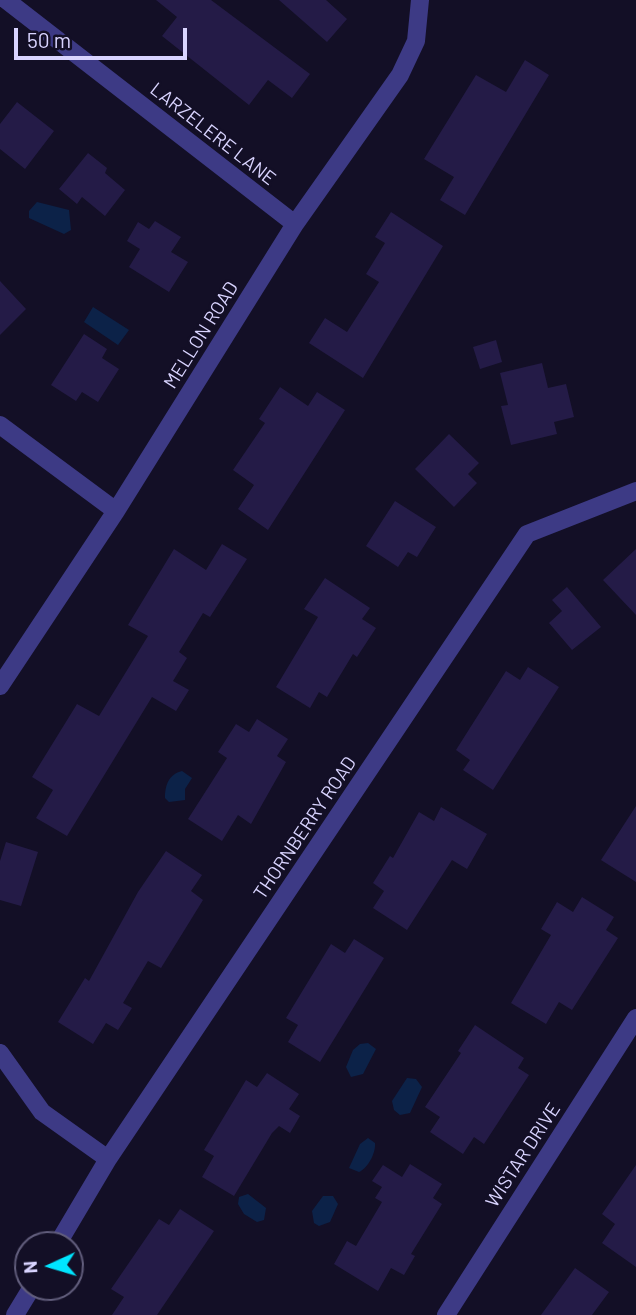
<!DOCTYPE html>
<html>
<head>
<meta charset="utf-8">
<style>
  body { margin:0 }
  #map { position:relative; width:636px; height:1315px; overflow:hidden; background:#130f26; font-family:Barlow,sans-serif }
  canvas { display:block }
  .north { position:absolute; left:14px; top:1231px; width:70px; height:70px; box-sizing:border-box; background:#130f26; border:2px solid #625e7d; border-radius:50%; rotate:266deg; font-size:19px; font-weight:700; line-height:28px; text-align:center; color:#d9d4ff }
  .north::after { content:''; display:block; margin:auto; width:24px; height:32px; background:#00e5ff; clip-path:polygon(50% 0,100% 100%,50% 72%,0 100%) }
  .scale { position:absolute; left:14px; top:28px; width:173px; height:32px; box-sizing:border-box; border:4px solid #d9d4ff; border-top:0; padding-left:9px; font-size:21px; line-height:24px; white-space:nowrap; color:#d9d4ff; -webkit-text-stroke:5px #130f26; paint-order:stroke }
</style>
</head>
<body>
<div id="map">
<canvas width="636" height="1315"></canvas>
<div class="north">N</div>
<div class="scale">50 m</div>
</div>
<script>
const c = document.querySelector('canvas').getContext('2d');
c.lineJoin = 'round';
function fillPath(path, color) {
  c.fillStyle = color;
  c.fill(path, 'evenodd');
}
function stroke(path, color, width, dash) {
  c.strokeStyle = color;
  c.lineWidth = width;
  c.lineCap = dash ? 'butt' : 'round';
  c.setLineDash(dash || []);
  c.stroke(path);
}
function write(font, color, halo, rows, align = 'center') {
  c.font = font + ' Barlow,sans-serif';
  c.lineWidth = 5;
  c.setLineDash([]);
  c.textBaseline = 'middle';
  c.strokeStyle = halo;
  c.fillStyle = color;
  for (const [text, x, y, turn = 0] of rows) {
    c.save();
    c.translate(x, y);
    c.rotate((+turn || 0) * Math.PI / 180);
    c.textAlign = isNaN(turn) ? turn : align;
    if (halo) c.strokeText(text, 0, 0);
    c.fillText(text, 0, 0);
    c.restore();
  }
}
fillPath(new Path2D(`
  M37 202 69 210 71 230 64 234 29 218V211Z
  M93 307 129 330 118 345 84 322Z
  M182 771 192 778 185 789V800L169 802 165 798C165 785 169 774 182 771Z
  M368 1043 376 1049 363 1074 351 1077 346 1067 353 1050 360 1044Z
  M407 1078 416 1079 422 1087 410 1113 400 1115 394 1110 392 1101Z
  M368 1138 375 1143C376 1153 368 1168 359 1172L349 1168 360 1144Z
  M248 1194 266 1208 264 1220 257 1222 244 1214 238 1204 239 1197Z
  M323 1196H333L338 1204 330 1222 319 1226 314 1223 312 1211Z`), '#0c2248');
fillPath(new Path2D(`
  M156 0H211L310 74 292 98 268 80 249 105 162 36 177 17Z
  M279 0H326L347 19 327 42Z
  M525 60 549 75 465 215 440 200 454 177 424 159 476 75 506 92Z
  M17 102 54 131 25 169 0 149V124Z
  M88 153 107 168 105 173 125 190 105 216 82 197 77 204 59 189Z
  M391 212 443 246 363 378 309 343 325 318 347 332 379 282 366 274 385 243 375 237Z
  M155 221 181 237 171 252 188 262 169 292 129 267 140 249 127 241 138 222 149 229Z
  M0 281 26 309 0 335Z
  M84 334 107 349 102 358 119 369 98 402 82 392 76 401 51 385Z
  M496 340 502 362 480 369 473 347Z
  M542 363 548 388 566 384 574 417 554 422 557 434 511 445 501 406 508 405 500 373Z
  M280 387 308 406 317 392 345 410 268 530 238 509 254 485 233 470 265 423 259 419Z
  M449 434 479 463 468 474 477 483 454 507 415 469Z
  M395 501 436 527 417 557 408 552 398 567 366 546Z
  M222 544 247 559 210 617 203 613 179 652 187 658 173 681 189 690 176 711 152 697 67 836 36 818 53 790 32 777 77 704 99 716 148 636 128 625 174 549 206 570Z
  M636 549V615L603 580Z
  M325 578 370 608 362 619 376 628 357 657 353 654 327 697 319 692 310 708 276 687 318 617 304 609Z
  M567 587 601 627 572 650 549 623 562 611 552 600Z
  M528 667 559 687 493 790 463 770 470 760 456 750 506 671 520 680Z
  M257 719 288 739 277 756 286 762 251 824 238 815 222 841 188 819 227 758 218 752 236 724 249 732Z
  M636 806V882L601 860Z
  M441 807 487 834 467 869 452 860 407 930 373 908 384 891 373 883 390 856 393 858 419 812 434 821Z
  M6 842 38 852 21 906 0 900V861Z
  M166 851 202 875 191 891 203 900 161 968 148 961 123 1003 132 1008 118 1030 106 1023 93 1044 58 1022 85 978 89 981 138 892Z
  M582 897 614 917 606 930 618 938 572 1010 559 1002 546 1024 511 1003 551 935 541 929 557 902 573 912Z
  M354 939 384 958 320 1062 288 1042 298 1025 286 1018 331 944 345 953Z
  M475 1025 524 1058 518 1068 529 1075 484 1144 474 1137 463 1154 430 1132 440 1117 425 1107 461 1053 458 1051Z
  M267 1073 299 1094 289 1109 300 1116 290 1133 279 1126 272 1133 234 1196 202 1177 214 1156 204 1150 246 1080 257 1087Z
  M410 1164 442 1184 433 1198 442 1204 411 1254 415 1256 404 1275 391 1268 378 1291 334 1264 347 1241 356 1246 382 1202 375 1198 382 1187 372 1181 383 1165 402 1177Z
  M636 1165V1267L602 1243 615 1224 602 1214Z
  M180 1209 214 1231 157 1315H112L124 1297 111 1289 159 1219 169 1225Z
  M575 1268 609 1292 592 1315H541Z`), '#241b47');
stroke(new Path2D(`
  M6 0 295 224
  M0 425 116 511
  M0 686 116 511 295 224 400 75 416 41 420 0
  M0 1053 42 1112 108 1159
  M57 1245 108 1159 527 534 636 491
  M15 1315 32 1287
  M446 1315 636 1018`), '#3d3a85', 18);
write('19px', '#d9d4ff', '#130f26', [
  ["LARZELERE LANE",213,134,38],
  ["MELLON ROAD",201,335,-58],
  ["THORNBERRY ROAD",305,828,-56],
  ["WISTAR DRIVE",523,1155,-57]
]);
</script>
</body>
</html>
